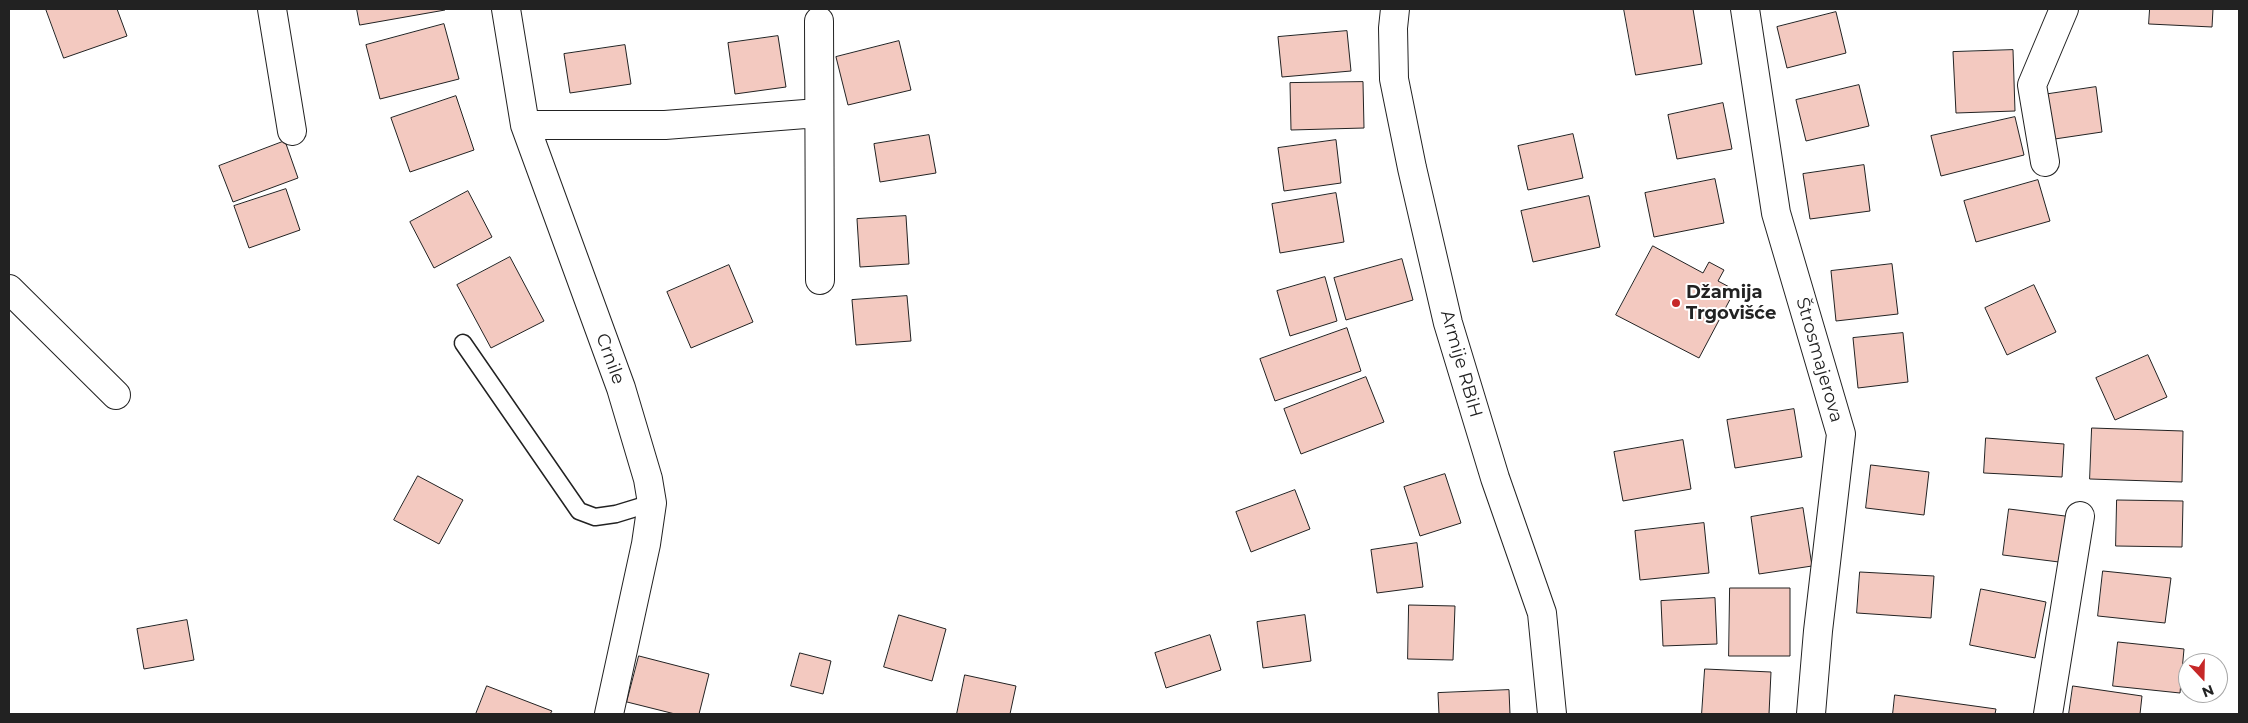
<!DOCTYPE html>
<html>
<head>
<meta charset="utf-8">
<style>
  body { margin:0 }
  #map { position:relative; width:2248px; height:723px; overflow:hidden; background:#fff; font-family:Montserrat,sans-serif }
  canvas { display:block }
  .frame { position:absolute; inset:0; border:10px solid #222; pointer-events:none }
  .north { position:absolute; left:2178px; top:653px; width:50px; height:50px; box-sizing:border-box; background:#fff; border:1px solid #a7a7a7; border-radius:50%; rotate:159deg; font-size:14px; font-weight:700; line-height:20px; text-align:center; color:#222 }
  .north::after { content:''; display:block; margin:auto; width:18px; height:22px; background:#c62828; clip-path:polygon(50% 0,100% 100%,50% 72%,0 100%) }
</style>
</head>
<body>
<div id="map">
<canvas width="2248" height="723"></canvas>
<div class="frame"></div>
<div class="north">N</div>
</div>
<script>
const c = document.querySelector('canvas').getContext('2d');
c.lineJoin = 'round';
function fillPath(path, color) {
  c.fillStyle = color;
  c.fill(path, 'evenodd');
}
function stroke(path, color, width, dash) {
  c.strokeStyle = color;
  c.lineWidth = width;
  c.lineCap = dash ? 'butt' : 'round';
  c.setLineDash(dash || []);
  c.stroke(path);
}
function write(font, color, halo, rows, align = 'center') {
  c.font = font + ' Montserrat,sans-serif';
  c.lineWidth = 4;
  c.setLineDash([]);
  c.textBaseline = 'middle';
  c.strokeStyle = halo;
  c.fillStyle = color;
  for (const [text, x, y, turn = 0] of rows) {
    c.save();
    c.translate(x, y);
    c.rotate((+turn || 0) * Math.PI / 180);
    c.textAlign = isNaN(turn) ? turn : align;
    if (halo) c.strokeText(text, 0, 0);
    c.fillText(text, 0, 0);
    c.restore();
  }
}
const building = new Path2D(`
  M46 9H117L127 36 64 58Z
  M357 9H444L445 10 360 25Z
  M1624 9H1693L1702 64 1636 75Z
  M2150 9H2213L2212 27 2149 24Z
  M1836 12 1846 53 1787 68 1777 27Z
  M444 24 459 79 380 99 366 45Z
  M1347 31 1351 71 1282 77 1278 37Z
  M778 36 786 87 735 94 728 43Z
  M899 41 911 90 848 105 836 57Z
  M625 45 631 84 570 93 564 54Z
  M2013 50 2015 111 1956 113 1953 52Z
  M1363 82 1364 128 1291 130 1290 83Z
  M1859 85 1869 126 1806 141 1796 100Z
  M2096 87 2102 132 2048 140 2042 95Z
  M456 96 474 150 410 172 391 118Z
  M1723 103 1732 149 1677 159 1668 115Z
  M2015 117 2024 155 1941 176 1931 136Z
  M1573 134 1583 178 1528 190 1518 146Z
  M929 135 936 173 880 182 874 144Z
  M1336 140 1341 183 1284 191 1278 148Z
  M285 141 298 178 233 202 219 166Z
  M1864 165 1870 211 1810 219 1803 174Z
  M1715 179 1724 223 1654 237 1645 193Z
  M2038 180 2050 221 1976 242 1964 201Z
  M286 189 300 230 249 248 234 206Z
  M468 191 492 237 434 268 410 222Z
  M1336 193 1344 242 1280 253 1272 204Z
  M1589 196 1600 247 1533 262 1521 211Z
  M906 216 909 264 860 267 857 219Z
  M1653 246 1703 273 1709 262 1724 270 1718 281 1735 290 1699 358 1616 315Z
  M510 257 544 321 491 348 457 285Z
  M1402 259 1413 300 1346 320 1334 278Z
  M1892 264 1898 314 1836 321 1831 271Z
  M729 265 753 322 691 348 667 292Z
  M1325 277 1337 321 1290 336 1277 291Z
  M2034 285 2056 332 2007 355 1985 308Z
  M907 296 911 341 856 345 852 300Z
  M1347 328 1361 371 1275 401 1260 359Z
  M1903 333 1908 382 1858 388 1853 338Z
  M2148 355 2167 397 2115 420 2096 378Z
  M1366 377 1384 422 1301 454 1284 409Z
  M1794 409 1802 457 1735 468 1727 420Z
  M2092 428 2183 431 2182 482 2090 479Z
  M1986 438 2064 444 2062 477 1984 473Z
  M1683 440 1691 489 1623 501 1614 452Z
  M1871 465 1929 472 1924 515 1866 508Z
  M1445 474 1461 523 1420 536 1404 487Z
  M418 476 463 500 439 544 394 520Z
  M1295 490 1310 529 1251 552 1236 512Z
  M2117 500 2183 501 2182 547 2116 546Z
  M1803 508 1812 566 1759 574 1751 517Z
  M2009 509 2073 517 2067 563 2003 555Z
  M1704 523 1709 573 1640 580 1635 531Z
  M1417 543 1423 587 1377 593 1371 550Z
  M2103 571 2171 578 2165 623 2098 616Z
  M1860 572 1934 576 1931 618 1857 613Z
  M1730 588H1790V656H1729Z
  M1981 589 2046 602 2035 658 1970 645Z
  M1715 598 1717 644 1663 646 1661 601Z
  M1409 605 1455 606 1453 660 1408 659Z
  M899 615 946 629 932 681 884 667Z
  M1305 615 1311 661 1263 668 1257 622Z
  M187 620 194 660 144 669 137 629Z
  M1210 635 1221 670 1166 688 1155 653Z
  M2118 642 2184 649 2180 693 2113 686Z
  M800 653 831 661 823 694 791 686Z
  M639 656 709 674 699 714H675L627 702Z
  M1705 669 1771 672 1769 714H1702Z
  M965 675 1016 686 1010 714H957Z
  M487 686 552 711 550 714H476Z
  M2073 686 2142 696 2140 714H2069Z
  M1509 690 1510 714H1439L1438 693Z
  M1895 695 1996 709 1995 714H1893Z`);
fillPath(building, '#f3c9c0');
stroke(building, '#222', 1);
const lane = new Path2D(`
  M463 343 579 511 595 517 616 514 652 503`);
const street = new Path2D(`
  M272 9 292 131
  M506 9 525 125 621 388 648 479 652 503 646 544 609 714
  M1395 9 1393 28 1394 79 1412 168 1448 323 1495 478 1542 613 1552 714
  M1745 9 1776 213 1841 434 1818 631 1811 714
  M819 21 820 280
  M525 125H665L818 113
  M2045 162 2032 85 2064 9
  M9 289 116 395
  M2048 714 2080 516`);
stroke(lane, '#222', 19);
stroke(street, '#222', 30);
stroke(lane, '#fff', 16);
stroke(street, '#fff', 28);
for (const [x, y, r, color] of [
  [1676,303,5,"#c62828"]
]) {
  const dot = new Path2D();
  dot.arc(x, y, r, 0, 2 * Math.PI);
  c.fillStyle = color;
  c.fill(dot);
  stroke(dot, '#fff', 2);
}
write('bold 18px', '#222', '#fff', [
  ["Džamija",1686,293],
  ["Trgovišće",1686,314]
], 'left');
write('18px', '#222', '#fff', [
  ["Crnile",610,359,70],
  ["Štrosmajerova",1819,360,74],
  ["Armije RBiH",1461,364,74]
]);
</script>
</body>
</html>
